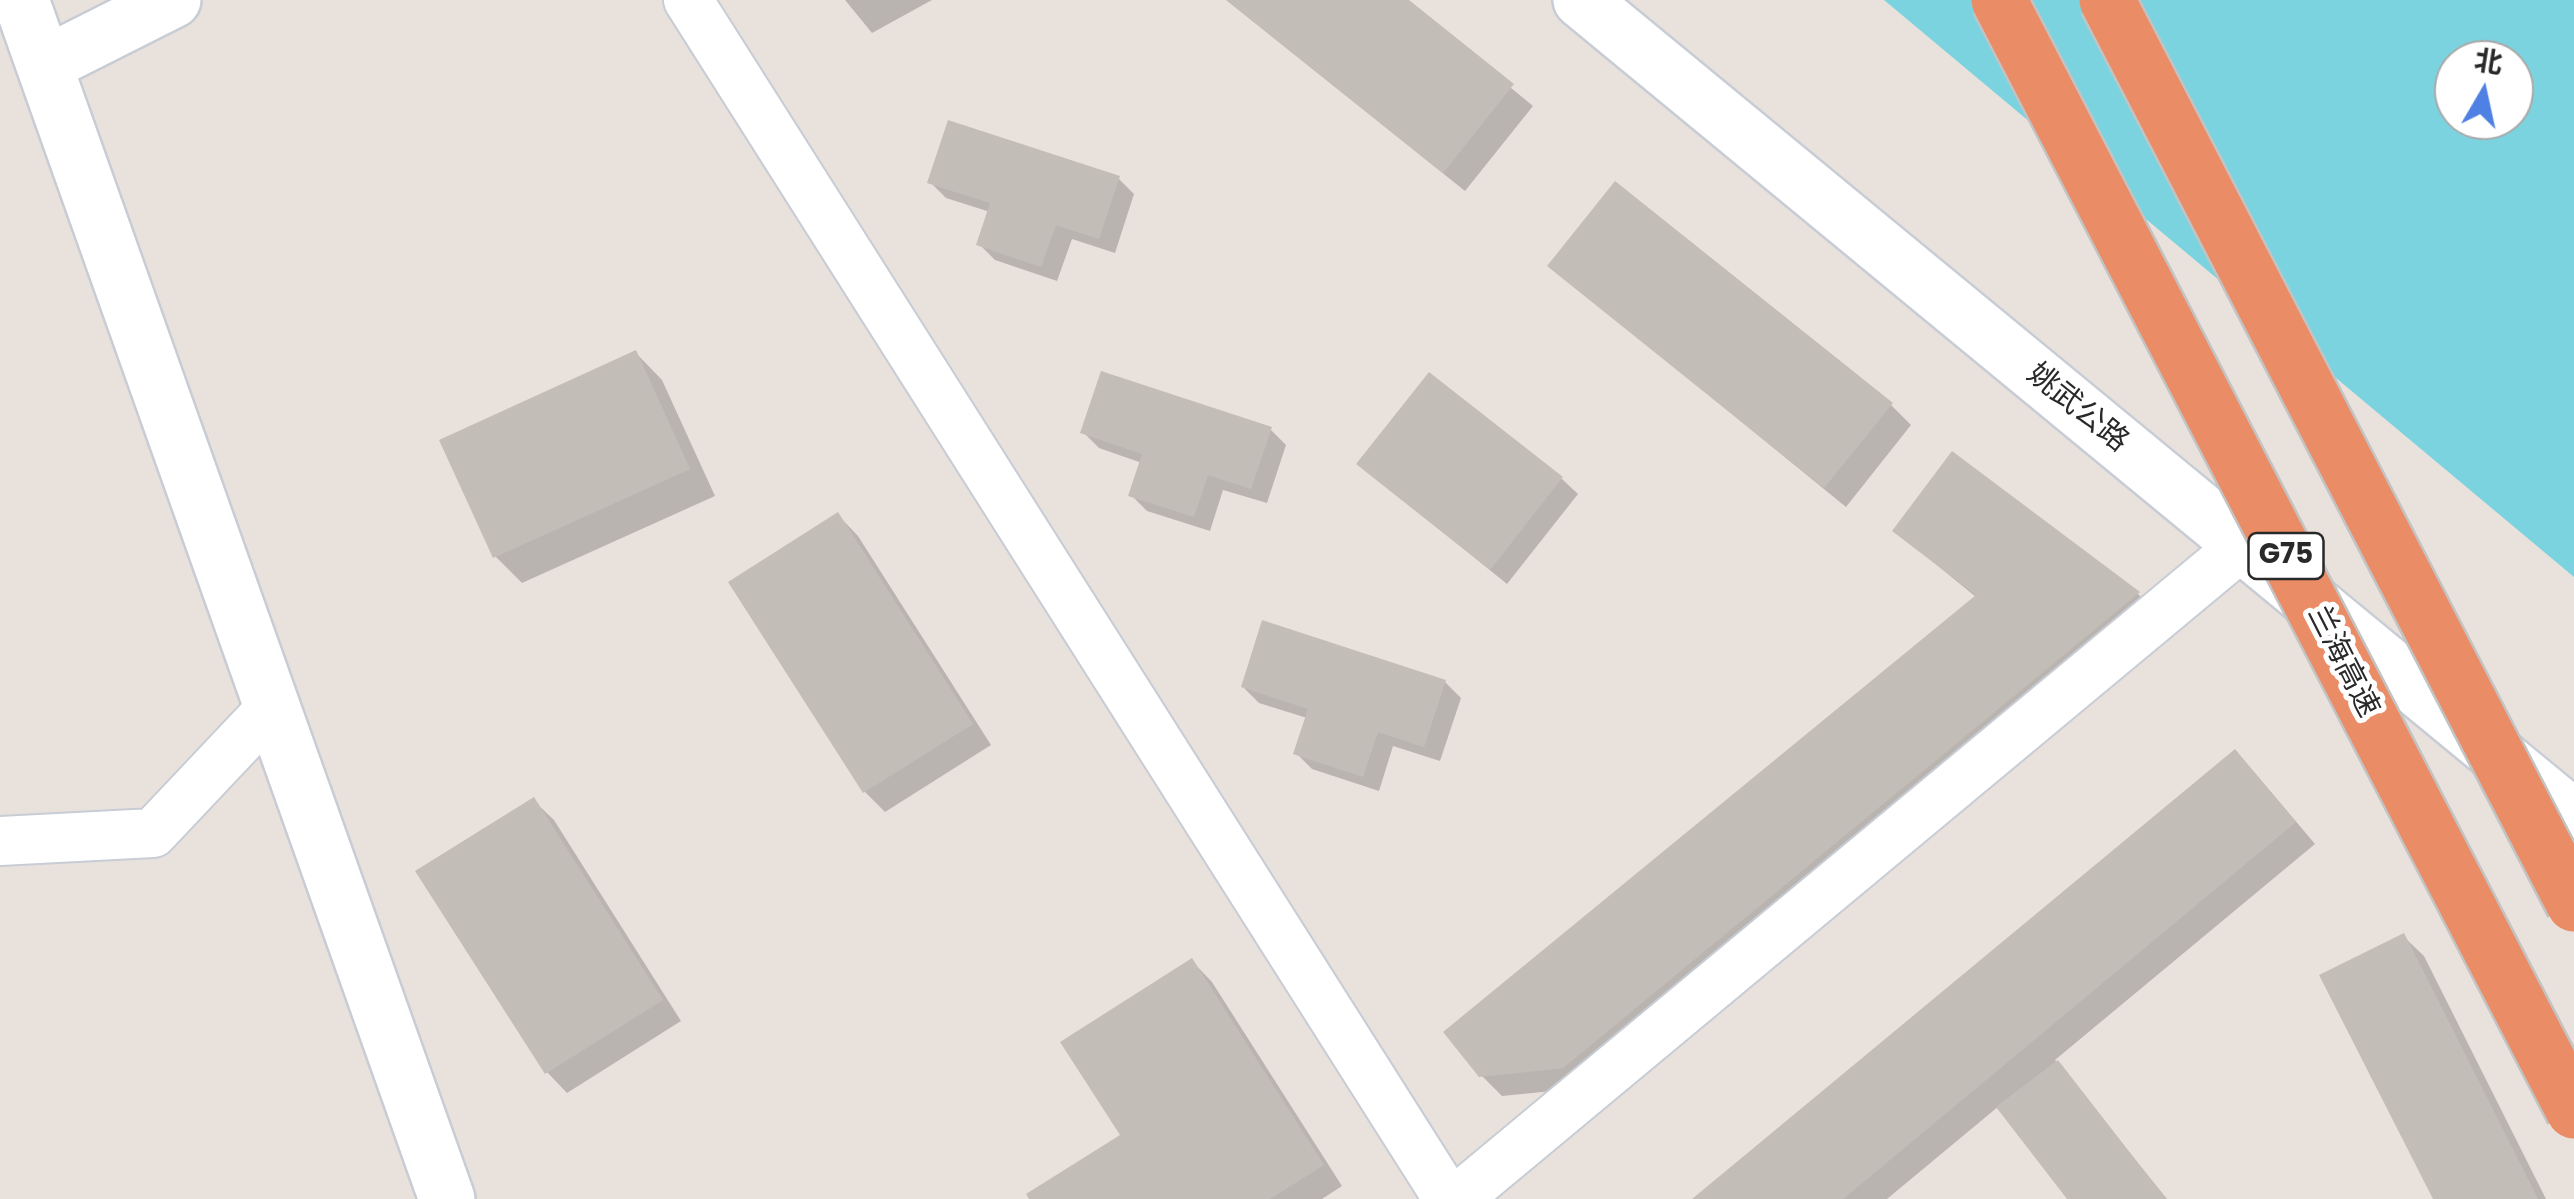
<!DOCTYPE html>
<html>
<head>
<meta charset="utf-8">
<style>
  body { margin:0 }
  #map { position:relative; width:2574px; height:1199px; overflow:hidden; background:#e9e2dc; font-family:Poppins,"Noto Sans SC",sans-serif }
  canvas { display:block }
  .north { position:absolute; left:2434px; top:40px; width:100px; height:100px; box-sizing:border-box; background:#fff; border:2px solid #a9a9a9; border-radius:50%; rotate:9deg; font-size:28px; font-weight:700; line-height:40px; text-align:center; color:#292929 }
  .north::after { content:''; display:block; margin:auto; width:35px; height:45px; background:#4f80e3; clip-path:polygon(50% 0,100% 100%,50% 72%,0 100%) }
</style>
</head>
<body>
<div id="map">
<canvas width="2574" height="1199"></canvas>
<div class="north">北</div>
</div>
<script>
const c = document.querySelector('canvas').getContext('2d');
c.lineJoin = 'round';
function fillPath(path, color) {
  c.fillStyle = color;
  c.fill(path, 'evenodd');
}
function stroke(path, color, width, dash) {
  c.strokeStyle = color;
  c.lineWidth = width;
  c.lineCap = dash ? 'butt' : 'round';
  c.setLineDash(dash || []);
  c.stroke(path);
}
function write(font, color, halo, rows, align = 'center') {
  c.font = font + ' Poppins,"Noto Sans SC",sans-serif';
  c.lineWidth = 10;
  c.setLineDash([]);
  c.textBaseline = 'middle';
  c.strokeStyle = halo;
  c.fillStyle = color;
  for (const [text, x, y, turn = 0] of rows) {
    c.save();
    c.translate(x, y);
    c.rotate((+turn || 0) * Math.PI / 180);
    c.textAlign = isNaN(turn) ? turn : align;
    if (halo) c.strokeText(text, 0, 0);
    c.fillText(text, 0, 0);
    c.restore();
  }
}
fillPath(new Path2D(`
  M1884 0H2574V577ZM2454 60H2514V120H2454Z`), '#7bd3df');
fillPath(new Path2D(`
  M845 0H932L872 33Z
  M1226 0H1404L1533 106 1465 191Z
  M1118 178 1134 194 1115 253 1072 239 1057 281 995 260 979 244 990 212 946 198 930 182Z
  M1550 266 1891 405 1911 425 1846 507Z
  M636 353 662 380 715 496 522 583 495 556Z
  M1270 429 1286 445 1267 503 1223 490 1210 531 1147 511 1131 495 1142 463 1099 448 1083 432Z
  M1953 455 2138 594 2158 614 1583 1088 1502 1096 1481 1075 1976 597 1895 531Z
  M1359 464 1562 479 1578 494 1507 584Z
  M838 515 858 536 991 745 885 812 865 792Z
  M1445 682 1461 698 1440 761 1393 746 1379 791 1312 769 1296 753 1307 718 1259 703 1243 687Z
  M2255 773 2315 844 2055 1060 2167 1199H2070L1999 1106 1887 1199H1696Z
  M533 800 554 820 681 1021 567 1093 547 1072Z
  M2403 936 2424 956 2546 1199H2435Z
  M1192 961 1212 982 1342 1186 1322 1199H1032L1123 1136Z`), '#0003');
fillPath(new Path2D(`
  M1227 0H1409L1514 84 1443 173Z
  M948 120 1120 176 1099 239 1056 225 1041 267 976 245 990 203 927 183Z
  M1615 181 1893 403 1824 488 1547 266Z
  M636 350 690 469 493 558 439 440Z
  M1101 371 1272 427 1251 489 1208 475 1194 517 1128 496 1142 454 1080 433Z
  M1429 372 1563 477 1490 570 1356 464Z
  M1952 451 2140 592 1563 1068 1479 1077 1443 1032 1976 595 1892 531Z
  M838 512 973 724 863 793 728 582Z
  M1262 620 1446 680 1424 747 1378 732 1363 777 1293 754 1308 709 1241 687Z
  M2235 749 2296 822 1843 1199H1692Z
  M534 797 663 1000 545 1074 415 871Z
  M2404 933 2538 1199H2433L2319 975Z
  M1192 958 1324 1165 1270 1199H1029L1026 1194 1120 1135 1060 1042Z
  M2058 1060 2166 1199H2067L1996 1107Z`), '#c2bdb7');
const minor = new Path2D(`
  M688 0 1448 1199
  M0 841 153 833 272 707
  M1457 1199 2243 545`);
const tertiary = new Path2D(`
  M21 0 44 65
  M173 0 44 65 447 1199`);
const secondary = new Path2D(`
  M1581 0 2574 818`);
stroke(minor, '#c7ccd5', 52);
stroke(tertiary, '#c7ccd5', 60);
stroke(secondary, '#c7ccd5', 60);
stroke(minor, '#fff', 48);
stroke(tertiary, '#fff', 55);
stroke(secondary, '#fff', 55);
const motorwayBridge = new Path2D(`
  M1999 0 2574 1111
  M2107 0 2574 904`);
stroke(motorwayBridge, '#c3c3c3', 60, []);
stroke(motorwayBridge, '#ea8c66', 55);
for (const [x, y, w] of [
  [2286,556,75]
]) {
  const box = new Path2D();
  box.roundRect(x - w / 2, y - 23, w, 46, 8);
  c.fillStyle = '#fff';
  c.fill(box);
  stroke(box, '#292929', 2.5);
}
write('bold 28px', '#292929', null, [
  ["G75",2286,556]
]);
write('30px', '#292929', '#fff', [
  ["姚武公路",2077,409,39],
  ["兰海高速",2342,662,63]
]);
</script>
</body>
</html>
